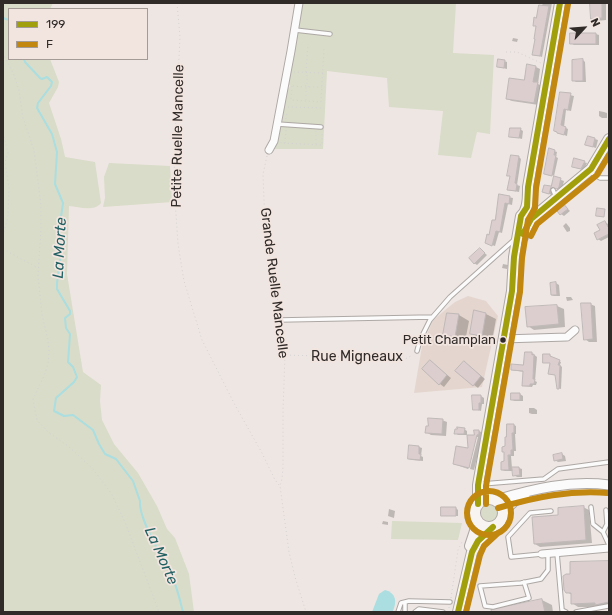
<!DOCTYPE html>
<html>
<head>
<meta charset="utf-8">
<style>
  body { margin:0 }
  #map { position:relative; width:612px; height:615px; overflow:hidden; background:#eee6e3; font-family:Rubik,sans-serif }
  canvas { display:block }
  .frame { position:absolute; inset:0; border:4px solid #302b29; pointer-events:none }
  .legend { position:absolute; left:8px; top:8px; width:140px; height:52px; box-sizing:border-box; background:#f2e5df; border:1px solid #a49b96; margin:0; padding:5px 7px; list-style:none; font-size:12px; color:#302b29 }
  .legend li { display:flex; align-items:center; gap:8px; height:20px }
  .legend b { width:20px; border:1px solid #a49b96 }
  .north { position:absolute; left:564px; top:8px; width:40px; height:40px; -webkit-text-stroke:3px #f2e5df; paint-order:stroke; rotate:64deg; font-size:11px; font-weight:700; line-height:16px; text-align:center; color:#302b29 }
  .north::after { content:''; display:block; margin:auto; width:14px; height:18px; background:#302b29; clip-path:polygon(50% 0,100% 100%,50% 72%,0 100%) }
</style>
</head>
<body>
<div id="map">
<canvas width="612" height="615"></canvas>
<div class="frame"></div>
<ul class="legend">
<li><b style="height:5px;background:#a1a00c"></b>199</li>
<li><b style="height:5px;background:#c2870e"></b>F</li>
</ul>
<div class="north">N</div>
</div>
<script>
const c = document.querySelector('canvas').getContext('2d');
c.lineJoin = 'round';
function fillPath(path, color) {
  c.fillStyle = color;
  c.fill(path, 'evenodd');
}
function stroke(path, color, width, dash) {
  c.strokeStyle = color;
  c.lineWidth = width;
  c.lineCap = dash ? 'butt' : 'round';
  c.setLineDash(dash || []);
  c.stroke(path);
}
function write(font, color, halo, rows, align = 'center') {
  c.font = font + ' Rubik,sans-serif';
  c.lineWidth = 3.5;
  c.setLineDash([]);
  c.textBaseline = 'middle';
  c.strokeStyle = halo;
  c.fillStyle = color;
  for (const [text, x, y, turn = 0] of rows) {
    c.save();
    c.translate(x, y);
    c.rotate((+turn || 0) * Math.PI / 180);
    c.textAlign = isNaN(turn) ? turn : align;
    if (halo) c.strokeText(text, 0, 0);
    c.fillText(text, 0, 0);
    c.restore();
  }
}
fillPath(new Path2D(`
  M468 296 486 301 498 316 482 387 414 393 422 346 433 320 455 302Z`), '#e4d6cf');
fillPath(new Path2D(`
  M3 3H53L50 9H9V59H50L59 82 58 87 49 103 61 139 65 157 95 162 101 203C94 212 79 207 69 206L67 274 83 372 101 385 100 401 102 420 114 444 138 473 157 506 167 529 175 538 189 574 194 612H3Z
  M302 3H456L453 53 494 55 490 134 477 132 471 158 438 155 443 111 389 107 387 78 327 71 323 149H275L279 128 281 127 282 125 286 89 289 88 290 86 288 83Z
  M109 163 170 166 172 202 103 207 105 198 104 177Z
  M481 513a9 9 0 1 1 18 0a9 9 0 1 1-18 0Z
  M392 521 462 523 458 540 391 539Z`), '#d9dcc8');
fillPath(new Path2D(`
  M385 590C396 593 397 601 393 611L372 612 379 594Z`), '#aadee0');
fillPath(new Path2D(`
  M543 3H552L542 57 533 54 536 39 537 27 534 25Z
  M592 3H606V20L597 21 592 18Z
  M596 34 599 35V45H574L571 43Z
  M513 38 518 39 517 42 512 41Z
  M583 60 585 62 586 82H576L573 80Z
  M504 61 507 62V69L498 67Z
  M528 65 536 67 540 69 538 84 542 86 539 105 512 101 507 99 525 81Z
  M561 93 574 96 571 111 566 110 564 127 568 129 567 136 558 133Z
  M599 111 604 112 607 113V118H602L599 116Z
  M520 129 523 131 522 139 510 136Z
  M588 137 598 140 596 148 586 145Z
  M554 151 557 152 556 157 558 158 554 176 548 172 547 174 550 176 546 174Z
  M519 157 521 159 517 185 520 186 519 192 508 190 511 177 508 175Z
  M584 162 587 163 584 170 576 168Z
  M555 178 564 181 562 189 554 188 552 195 543 192 545 186 552 188Z
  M499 195 513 198 512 205 508 204 502 233 499 232 495 246 489 244 496 221Z
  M562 203 570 211 564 216 561 214Z
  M605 222 608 224 609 227V237L601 241 598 239Z
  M566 223 570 228V231L567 232 563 226Z
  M480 249 487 255 477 265 474 263Z
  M503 264 508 265 507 269 502 268Z
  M556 283 559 285 560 296H554L551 295V284Z
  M566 297H571L573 300 567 301Z
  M590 304 595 306 597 342H589L585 339Z
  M557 306 564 309 565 327 534 330 528 326 526 308Z
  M448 314 459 315 469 321 465 342 454 341 444 335Z
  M486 314 496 319 492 341 480 339 471 333Z
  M526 353H532L537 357 535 381 537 382 536 385H533L532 387 523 386 524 372 512 370 524 366Z
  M550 355 552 358 561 362 560 365 562 367 561 389 558 388 556 375 549 374 551 363 544 362Z
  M430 361 451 378 444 387 440 384Z
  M468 365 485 379 478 388 474 385Z
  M520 394 523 396V401H515L512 400Z
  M473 396H481L484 398V404H482L481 411 474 409Z
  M529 408H534L537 410V414H532L529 413Z
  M442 420 447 422 446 436 431 435 426 432Z
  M514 425 516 426V434H515L516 451H514V456H511L512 468H519L522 469V477H517L514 475V471H505L502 470 505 462V452L503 451 506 447Z
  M464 429 467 431V435H458L455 433Z
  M479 431 483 433 474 470 470 469 478 437H476L468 469 454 464 469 449Z
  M419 447 422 448 421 456 423 457V461L412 460 409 459Z
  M562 454 565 456 566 461 558 462 555 460Z
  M583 507 589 510 592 543 540 547 535 544 559 516Z
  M442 508H456L458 510V516H444L442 515Z
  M389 509 395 511 394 518 388 516Z
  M383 521 388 522V525L382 524Z
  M609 562V607H578L572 603V595L567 592 571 575Z
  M542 600 552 605 553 612H502Z`), '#0003');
stroke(new Path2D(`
  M3 18 9 20
  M24 59 25 62 40 78 42 79 47 77 52 82 51 86 38 103 37 108 52 134 57 152 55 184 63 203 59 230 60 259 57 283V289L70 311V314L65 318 66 328 70 334 68 362 73 367 77 377 74 382 56 398 54 411 64 416 73 415 93 430 99 444 105 454 116 459 133 481 140 501C138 519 165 561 173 579 178 590 180 601 183 612`), '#aadee0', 2);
const building = new Path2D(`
  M590 3H602V18L591 19Z
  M539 5 549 6 540 56 532 55 535 39H534L536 26H533L534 17 536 18Z
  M570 33H596V44H570Z
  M498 59 505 60 504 68 497 67Z
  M583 59V81H572V60Z
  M527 64 536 66 533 82H538L534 103 506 99 509 78 524 80Z
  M560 92 571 93 568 110 564 109 561 125 566 127 564 135 557 133V132L554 131Z
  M510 128H521L519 138 509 137Z
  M588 136 595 138 593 147 585 145Z
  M549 148 555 150 554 155H556L552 176 544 174Z
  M511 155 519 156 515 183 517 184 516 191 507 190 510 176H507Z
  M574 158 585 161 581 169 572 167Z
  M554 176 561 178 559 187 557 189 551 187 549 194 542 192 544 185 551 186Z
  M499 194 510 196 509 204 505 203 500 232 496 231 492 246 485 243 487 234 489 235 492 220H495Z
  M562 202 568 209 560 215 555 208Z
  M597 208 605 209 604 217 596 216Z
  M605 221 608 227 609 226V234L597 240 594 233 600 230 597 225Z
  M480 248 485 253 474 264 469 258Z
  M556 282 557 295H551L550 283Z
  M581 303H591L593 339 584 340Z
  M557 305 559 324 527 327 525 307Z
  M474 310 486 313 482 336 470 334Z
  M447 313 459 314 455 337 443 335Z
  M525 352H532V355L534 354 533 379H535L534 384H530V386H522L523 371 511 370V364L523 365Z
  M543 354H550V356L560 360 558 365H560L559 389H557L555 375 548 374 550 363H543Z
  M430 360 447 375 439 385 422 369Z
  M464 361 481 376 473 386 455 371Z
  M511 393H520V400H511Z
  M472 395H481V403H479V410H473Z
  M428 418 443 419 442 434 425 433 426 426H428Z
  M507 424H514V433H512L513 450H511V455H508L509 470H501V462L504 461V452H502V447L505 446V437H506Z
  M457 427 465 428 464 434H454L455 429H457Z
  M474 430H479V434L477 435 469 468 453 464 456 446 468 448 467 435H474Z
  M409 445 419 446V454H421L420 460 408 459Z
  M562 453 563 459 554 461 553 455Z
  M512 467H519L520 475 513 476Z
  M584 506 586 540 534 544 532 517 558 515V508Z
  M441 507H456V516H441Z
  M609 561V602L595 605V603L571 604V593H566L564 590 563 576 566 574H570V562Z
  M542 599 545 612H492L491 610Z`);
fillPath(building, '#dccdcf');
stroke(building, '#bfb9b8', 1);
const service = new Path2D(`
  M295 30 330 34
  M277 124 321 127
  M590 172 600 178H609
  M553 190 556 197
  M280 320 432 317
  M417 351 420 340 430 320 450 297 515 239
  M482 484 544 479 558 469 609 462
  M591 507 593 524 603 532
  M606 510 607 524 603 532 609 545
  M557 553 562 610 566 612
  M542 554 511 557 508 537 530 513 551 511
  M524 582 529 598 493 607 485 606 480 586 521 583 541 579 548 570V554
  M398 612 401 603 409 601 450 602
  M405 612V602
  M415 612 419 609 443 612
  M576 612 608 606`);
const minor = new Path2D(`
  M269 150 274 141 291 51 299 3
  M503 339 567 337 575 330
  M542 554 609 548`);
const tertiary = new Path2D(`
  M496 500C533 489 570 480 609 485
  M503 512 515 501 525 497`);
const secondary = new Path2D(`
  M523 237C524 228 529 226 531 219L591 169 609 139
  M475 513a14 14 0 1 1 28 0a14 14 0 1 1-28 0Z
  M478 504V485L512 291 514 257 521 216C529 210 528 196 528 187L560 3
  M470 546 475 531 476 519
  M458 612 472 552 478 541 493 527`);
stroke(service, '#ada8a5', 5.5);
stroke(minor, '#ada8a5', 9);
stroke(tertiary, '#ada8a5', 11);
stroke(secondary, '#ada8a5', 12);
stroke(new Path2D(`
  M177 3 180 37 175 137 174 184 178 244 184 281 202 340 235 405 262 453 275 480 280 486
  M506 52H517L541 63
  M3 53 14 75 19 91 23 118 34 150 41 205V228L38 276 42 315 48 340 49 351 48 364 44 376 33 399 37 420 48 432 68 446 92 468 111 493 125 522 159 612
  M294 72 323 73
  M306 72 308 44
  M307 84V74
  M292 86 291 100 321 102 324 49
  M293 86 303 87
  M309 87 307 85 304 87 306 88 309 87H322
  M306 100V88
  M288 107 324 108
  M286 119 287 112
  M3 133 8 153 5 162 9 188 8 217 3 235
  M281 142V143L322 145V132
  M285 143 286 130
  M316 144V131
  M267 156 263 174 265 225 280 315
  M3 249 38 268
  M281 324 285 355 283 411V467L282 479 280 486 289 552 295 577 306 612
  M286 355 405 359 413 355
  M451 598 458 550 462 542
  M449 612V607`), '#d4d2d2', 1, [1, 3]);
stroke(service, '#fcfbfb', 3.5);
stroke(minor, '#fcfbfb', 7);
stroke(tertiary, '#fcfbfb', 9);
stroke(secondary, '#f8f4f2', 10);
stroke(new Path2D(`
  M523 234 531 219 591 169 609 139
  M478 504V485L512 291 514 257 521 216 527 207 528 187 560 3
  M458 612 472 552 478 541 493 527`), '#a1a00c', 6);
stroke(new Path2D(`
  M531 236 537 224 597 175 609 155
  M467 513a22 22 0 1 1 44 0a22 22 0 1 1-44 0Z
  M486 504V486L520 292 522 258 528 220 535 208 536 188 568 4
  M498 508C535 497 570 490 608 493
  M466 612 480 555 484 546 498 533`), '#c2870e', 6);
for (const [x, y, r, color] of [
  [503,340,3.5,"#302b29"]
]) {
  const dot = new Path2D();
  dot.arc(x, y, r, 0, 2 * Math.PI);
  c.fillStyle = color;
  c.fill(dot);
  stroke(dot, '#f2e5df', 1.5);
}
write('13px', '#302b29', '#f2e5df', [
  ["Petit Champlan",496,340]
], 'right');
write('14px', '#302b29', '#f2e5df', [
  ["Petite Ruelle Mancelle",178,136,-89],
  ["Grande Ruelle Mancelle",274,283,83],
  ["Rue Migneaux",357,357]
]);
write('italic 15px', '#206063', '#f2e5df', [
  ["La Morte",60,248,-87],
  ["La Morte",161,556,66]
]);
</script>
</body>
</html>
